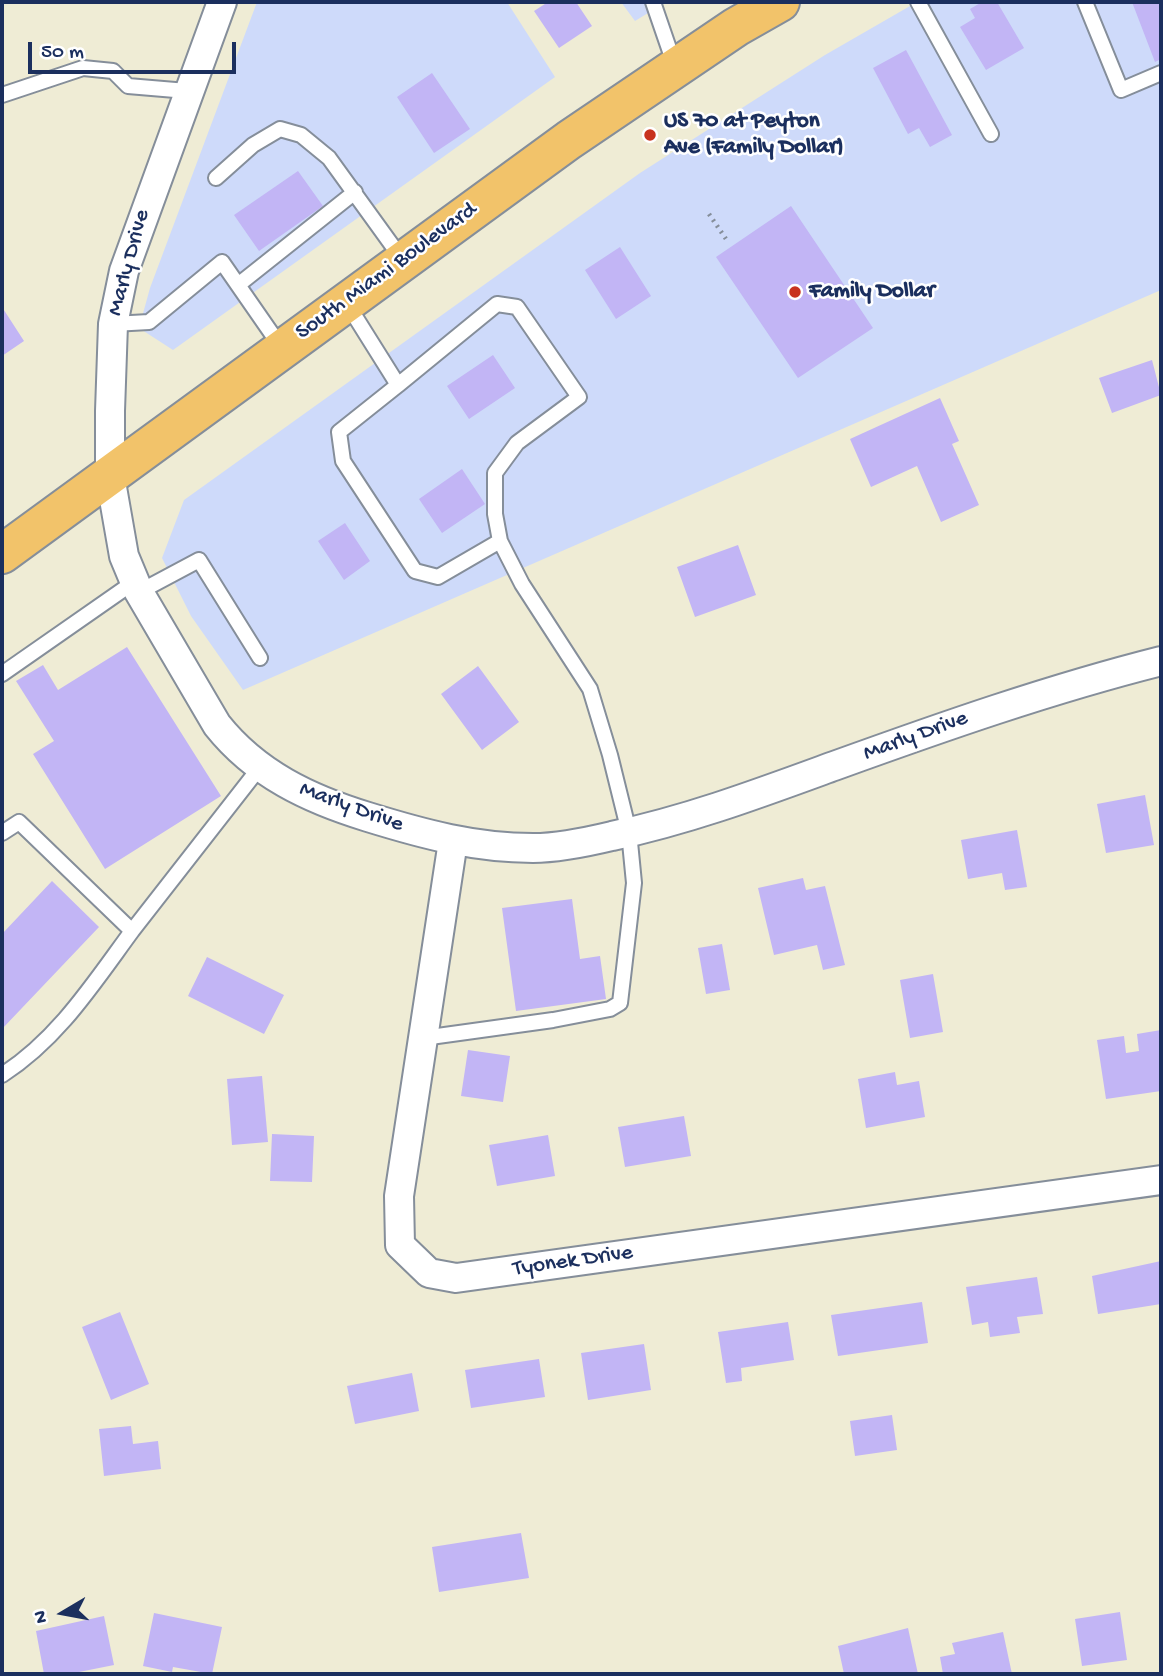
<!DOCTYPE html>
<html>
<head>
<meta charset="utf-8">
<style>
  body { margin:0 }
  #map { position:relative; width:1163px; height:1676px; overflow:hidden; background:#efecd5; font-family:"Gochi Hand",sans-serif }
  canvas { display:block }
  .frame { position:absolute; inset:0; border:4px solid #1b2f5e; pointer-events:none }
  .north { position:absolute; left:28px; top:1578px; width:70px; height:70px; -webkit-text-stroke:5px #fff; paint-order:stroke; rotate:260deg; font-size:19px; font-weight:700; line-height:28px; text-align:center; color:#1b2f5e }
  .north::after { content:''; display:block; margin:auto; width:24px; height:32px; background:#1b2f5e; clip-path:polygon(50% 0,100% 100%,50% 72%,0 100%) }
  .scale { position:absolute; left:28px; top:42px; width:208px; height:32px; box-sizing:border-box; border:4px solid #1b2f5e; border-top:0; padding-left:9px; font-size:21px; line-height:24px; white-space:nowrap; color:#1b2f5e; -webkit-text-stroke:5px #fff; paint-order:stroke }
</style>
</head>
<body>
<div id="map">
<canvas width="1163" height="1676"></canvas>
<div class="frame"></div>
<div class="north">N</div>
<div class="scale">50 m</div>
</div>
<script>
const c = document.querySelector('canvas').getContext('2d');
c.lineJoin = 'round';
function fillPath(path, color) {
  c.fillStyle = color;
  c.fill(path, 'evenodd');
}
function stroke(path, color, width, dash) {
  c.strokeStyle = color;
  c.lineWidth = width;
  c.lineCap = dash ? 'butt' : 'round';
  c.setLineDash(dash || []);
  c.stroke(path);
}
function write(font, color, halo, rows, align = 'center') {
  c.font = font + ' "Gochi Hand",sans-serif';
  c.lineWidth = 5;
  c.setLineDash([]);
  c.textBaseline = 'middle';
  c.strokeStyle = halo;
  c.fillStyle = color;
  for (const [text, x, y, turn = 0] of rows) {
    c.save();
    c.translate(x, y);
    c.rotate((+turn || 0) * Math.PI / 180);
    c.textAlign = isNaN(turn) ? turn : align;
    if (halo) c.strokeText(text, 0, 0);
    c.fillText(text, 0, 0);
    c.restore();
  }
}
fillPath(new Path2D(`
  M257 2H507L555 77 173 350 139 328 150 288Z
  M621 2H666L635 21Z
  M917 2H1161V290L243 690 191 616 162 558 184 500 640 173 825 55Z`), '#cedafa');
fillPath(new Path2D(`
  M548 2H576L592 26 559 48 534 11Z
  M982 2H997L1024 48 986 70 960 27 975 18 970 9Z
  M1132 2H1161V59L1155 62Z
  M906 50 952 135 930 147 919 128 908 134 873 68Z
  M432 73 470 129 434 153 397 97Z
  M298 171 323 206 259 251 234 215Z
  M791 206 873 328 798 378 716 257Z
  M620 247 651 296 616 319 585 270Z
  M2 307 24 341 2 356Z
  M493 355 515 388 469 419 447 386Z
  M1152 360 1161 395 1112 413 1099 378Z
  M940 398 959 441 952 444 979 505 941 522 917 466 871 487 850 439Z
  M462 469 485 504 442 533 419 499Z
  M345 523 370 561 344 580 318 541Z
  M738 545 756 595 695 617 677 567Z
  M127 647 221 796 105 869 33 754 54 741 16 681 43 665 58 690Z
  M478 666 519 722 482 750 441 694Z
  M1145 795 1154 845 1106 853 1097 804Z
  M1017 830 1027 887 1005 890 1002 873 968 879 961 840Z
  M803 878 806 890 825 886 845 965 823 970 817 945 774 955 758 888Z
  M52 881 99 927 2 1029V934Z
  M572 899 580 959 600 956 606 999 516 1011 502 908Z
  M722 944 730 990 706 994 698 948Z
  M207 957 284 995 264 1034 188 996Z
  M933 974 943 1032 910 1038 900 980Z
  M1161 1030V1091L1106 1099 1097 1040 1124 1036 1126 1053 1139 1051 1137 1034Z
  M468 1050 510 1056 503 1102 461 1096Z
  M895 1072 897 1085 919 1081 925 1117 866 1128 858 1079Z
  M262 1076 268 1142 232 1145 227 1079Z
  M684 1116 691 1156 625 1167 618 1127Z
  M272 1134 314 1136 312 1182 270 1181Z
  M548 1135 555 1176 497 1186 489 1145Z
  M1161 1261V1304L1098 1314 1092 1276Z
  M1037 1277 1043 1314 1017 1317 1020 1333 990 1337 988 1322 972 1325 966 1287Z
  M922 1302 928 1343 838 1356 831 1315Z
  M120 1312 149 1384 111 1400 82 1327Z
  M788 1322 794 1360 741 1368 742 1381 726 1383 718 1332Z
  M644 1344 651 1390 588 1400 581 1353Z
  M539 1359 545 1397 471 1408 465 1370Z
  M412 1373 419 1411 355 1424 347 1386Z
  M892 1415 897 1450 855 1456 850 1421Z
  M131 1426 133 1444 158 1441 161 1469 104 1476 99 1429Z
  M521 1533 529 1578 439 1592 432 1547Z
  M1120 1612 1127 1660 1082 1666 1075 1619Z
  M154 1613 222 1627 212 1674 173 1667 172 1672 143 1666Z
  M104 1616 114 1665 69 1674H44L36 1631Z
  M908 1628 918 1674H844L838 1646Z
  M1003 1632 1012 1674H943L940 1657 955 1654 952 1643Z`), '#c2b5f5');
const service = new Path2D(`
  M653 2 675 66
  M918 2 991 134
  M1085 2 1121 90 1161 73
  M2 95 83 68 113 71 128 86 187 91
  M216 178 253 145 280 129 301 135 329 158 402 259
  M238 285 355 192
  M346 302 398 385 497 304 517 307 579 397 517 443 495 473V514L500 541 522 584 590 689 610 755 629 832 634 883 620 1003 610 1009 553 1020 423 1038
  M113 324 149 322 222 262 281 347
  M398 385 339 432 343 461 415 571 438 577 500 541
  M139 592 199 560 260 658
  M2 674 134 582
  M2 833 19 822 132 931 260 767
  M2 1075C58 1039 93 984 132 931`);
const minor = new Path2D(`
  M222 2 124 271 113 324 110 411V476L124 556 139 592 217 725C256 774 309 799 368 817 423 834 475 848 533 848 559 848 587 842 612 836 688 820 760 793 834 766 942 727 1050 689 1161 661
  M453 841 399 1196 400 1245 429 1273 456 1278 1161 1180`);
const trunk = new Path2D(`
  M2 554 569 140 736 27 780 2`);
stroke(service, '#858e9a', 18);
stroke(minor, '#858e9a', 32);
stroke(trunk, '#858e9a', 42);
stroke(new Path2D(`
  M709 214 726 239`), '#858e9a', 4.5, [2, 5]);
stroke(service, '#fff', 14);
stroke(minor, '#fff', 28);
stroke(trunk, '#f2c36a', 38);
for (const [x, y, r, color] of [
  [650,135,7,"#c8321e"],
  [795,292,7,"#c8321e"]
]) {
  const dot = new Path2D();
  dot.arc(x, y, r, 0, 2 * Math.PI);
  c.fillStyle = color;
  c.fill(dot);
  stroke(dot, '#fff', 2.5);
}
write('bold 23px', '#1b2f5e', '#fff', [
  ["US 70 at Peyton",664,122],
  ["Ave (Family Dollar)",664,148],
  ["Family Dollar",809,292]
], 'left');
write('23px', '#1b2f5e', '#fff', [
  ["Marly Drive",130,263,-75],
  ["South Miami Boulevard",387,272,-36],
  ["Marly Drive",916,737,-20],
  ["Marly Drive",351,808,20],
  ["Tyonek Drive",573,1262,-8]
]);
</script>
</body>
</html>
